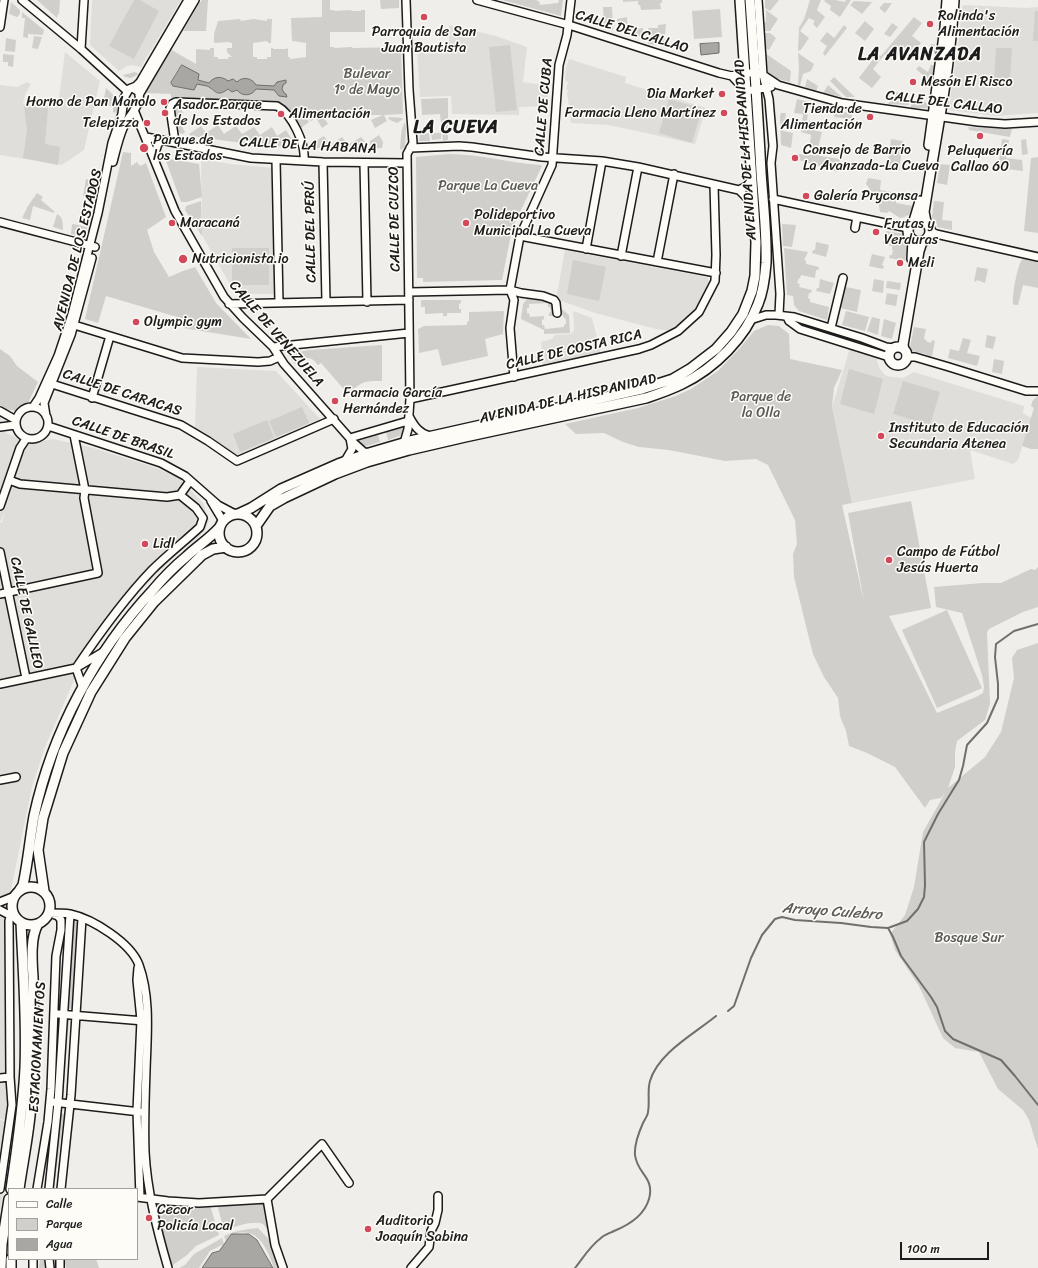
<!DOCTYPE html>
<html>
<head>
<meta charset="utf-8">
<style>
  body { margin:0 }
  #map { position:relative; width:1038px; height:1268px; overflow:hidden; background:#f0eeea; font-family:Sriracha,sans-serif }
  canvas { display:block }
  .legend { position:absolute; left:8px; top:1188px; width:130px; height:72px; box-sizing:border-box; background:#fdfcf7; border:1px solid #a3a29f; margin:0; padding:5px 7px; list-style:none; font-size:12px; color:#1c1c1c }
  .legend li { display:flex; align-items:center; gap:8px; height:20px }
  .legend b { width:20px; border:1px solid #a3a29f }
  .scale { position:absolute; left:900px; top:1242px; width:89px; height:18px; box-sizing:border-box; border:2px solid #1c1c1c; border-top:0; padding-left:5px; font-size:12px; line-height:14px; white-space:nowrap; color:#1c1c1c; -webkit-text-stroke:3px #fdfcf7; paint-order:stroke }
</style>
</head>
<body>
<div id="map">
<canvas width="1038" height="1268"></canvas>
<ul class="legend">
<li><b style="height:5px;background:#fdfcf7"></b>Calle</li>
<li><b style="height:11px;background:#d0cfcc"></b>Parque</li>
<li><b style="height:11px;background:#a8a7a3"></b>Agua</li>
</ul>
<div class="scale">100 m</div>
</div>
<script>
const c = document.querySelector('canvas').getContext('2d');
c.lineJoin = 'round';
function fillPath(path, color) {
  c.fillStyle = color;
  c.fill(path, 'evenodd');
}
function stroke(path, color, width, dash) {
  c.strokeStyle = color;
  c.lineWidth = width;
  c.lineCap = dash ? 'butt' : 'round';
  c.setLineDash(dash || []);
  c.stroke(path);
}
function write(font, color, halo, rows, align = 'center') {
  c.font = font + ' Sriracha,sans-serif';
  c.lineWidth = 3;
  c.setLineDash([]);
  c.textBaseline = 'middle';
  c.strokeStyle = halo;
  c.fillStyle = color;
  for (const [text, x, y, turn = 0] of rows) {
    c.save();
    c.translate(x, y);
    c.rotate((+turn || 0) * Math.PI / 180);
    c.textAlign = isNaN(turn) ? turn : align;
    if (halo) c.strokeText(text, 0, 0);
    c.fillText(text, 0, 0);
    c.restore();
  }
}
fillPath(new Path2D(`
  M92 0H181L141 67 132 65 127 66 119 71 90 45Z
  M964 5 1026 8 1038 7V113L995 116 950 110 949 108 959 38 962 6Z
  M449 25 496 36 527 47 523 82 549 86 546 106 519 107V115L452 114 451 96 420 97 417 48 449 45Z
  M65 52 100 81 84 150 62 165 0 155V85L17 87 27 82 31 84 25 95 23 104 58 106Z
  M569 59 626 77 625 83 706 108 695 144 628 129 608 125 571 123 567 92H568V91L566 89 568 82 565 81 566 68Z
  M201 159 231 164 274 168 275 294H238L233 290 202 235Z
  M565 250 706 277 709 280 706 291 698 305 687 318 670 331 656 329 595 313 556 299Z
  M573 311 592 318 601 353 543 366 541 342 552 339 555 335 571 334 574 330Z
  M850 348 879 356 877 361 880 369 885 375 891 377 903 378 914 372 1024 406 1023 413 1031 418 1018 460 1013 464 970 450 975 479 852 503 832 407Z
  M197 367 276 371 320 419 242 453 236 455 213 438 195 428Z
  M0 415 4 432 29 444 14 487 29 444 53 439 90 447 157 468 180 479 203 503 209 520 205 531 171 560 142 589 113 622 75 678 45 747 32 787 8 905 14 935 16 1102 13 1122 0 1119V523H2L5 512 0 523Z
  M0 1120 13 1123 0 1212Z`), '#e0deda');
fillPath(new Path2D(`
  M37 0H60L59 14H58L57 18Z
  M134 0H140L159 11 134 59 109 46Z
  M202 0H208L206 31H183L198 5Z
  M322 0H330V10H334V11L351 10 352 11H361V10H365V32H330V47H334V48L352 47V48L401 47 403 114 384 115 387 121 375 128 371 120 383 115H323L328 124 322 128 316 118 311 121 306 116 309 122 301 128 293 116 276 101H224L186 98 171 99V94L145 93 170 49 196 64V49L210 50V48H214V57H218V59H228V57H232L227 52V48H232V43L228 42 214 43V34L218 21 240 19 241 21 254 19 267 21V19H272L271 43H268L267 41 253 43V57H257V59H267V57H271V48H273V49H286L288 48V57H290V59L306 57V43L292 41 291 18 322 17Z
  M380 0H399V8L381 9Z
  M502 0H537V1H539L540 5 558 3 559 0H563L561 16Z
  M623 0H662V3H660L661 9 641 10 640 5H638V1L623 2Z
  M765 0H779L770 11 765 8Z
  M810 0H821L817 10 825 17 817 28 813 24 815 21 809 18 800 31 809 38 800 51 798 50 799 28 804 19Z
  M825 0H835L845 2 846 0H851L840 17 830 10 831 6 824 1Z
  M854 1 872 2 862 14 850 5Z
  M11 2 20 10V14L17 17 9 14Z
  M884 3H892L885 13 879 8Z
  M603 7H612L613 30 604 27Z
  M720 9 722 37 694 39 692 11Z
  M766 10 778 19 770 31H764L763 23 766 22Z
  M1035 11H1038V41H1033Z
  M22 12 44 30 43 35 28 34V38L23 37 25 18H22Z
  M599 17 600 26 590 24V18Z
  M627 17 628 34 617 32V19Z
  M914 17 922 23 912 36 921 43 913 54 904 47 893 61 885 54 873 69 881 77 872 88 859 78 877 54 881 56Z
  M865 21 874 29 865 41 855 33Z
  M892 23 898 27 890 37 884 34Z
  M666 24 664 46 648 44V28H658V25Z
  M844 25 847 28 825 56 823 53 827 46 820 41 827 32 834 38Z
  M643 28V37H634L633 29Z
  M764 33H770L776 38 769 50 765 48Z
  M34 36 42 37 38 49 32 48Z
  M6 38 16 40 15 52 5 51Z
  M931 44H933L939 48 937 55 933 52 931 53 927 50Z
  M510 45 517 110 496 112 489 47Z
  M996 48H1012L1010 80 994 79Z
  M765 53 791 71 790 82 771 77 768 74Z
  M798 53 814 64 811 71 803 74 800 86 798 85 799 68Z
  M3 54 14 55 13 67 8 66V62H3Z
  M931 65H935L932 83 916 69 919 66 928 72Z
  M135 72 139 74 131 78 125 77 123 75Z
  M834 77 855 97H846L830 81Z
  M807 79 818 86 816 91 805 87Z
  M828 85 842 97 823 93Z
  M106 88C115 95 118 102 117 113L113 112V107L103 104Z
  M897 92 909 99V105L888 104Z
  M448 98V140L443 141 440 114 422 115 421 99Z
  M669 99 702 109 692 143 659 133Z
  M797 99 809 102 807 121 814 122 813 130 822 132 818 148 814 150H809L811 135 801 132 803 114 794 113Z
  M922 100 928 104 929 108H911V101L915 104H919Z
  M24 106 48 108 45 144 60 147 58 165 23 158 27 130Z
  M175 107H180L183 113 176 119 174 111Z
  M835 111 852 113V119L834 117Z
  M781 113H786L783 131 793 133 791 148 781 145 780 117Z
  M389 117 403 118 402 120 397 123 390 120 388 118Z
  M178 120 185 132 183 134 179 133 176 121Z
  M405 122 406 128 405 147 401 150 400 149C401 141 400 129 405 122Z
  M218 125 224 134 236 126 242 134 254 127 260 135 272 127 277 136 286 130 291 138 290 147C257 145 224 141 191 136L189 134 201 126 206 133Z
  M968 127 1012 129 1010 137 969 130Z
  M429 133 430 141H419L420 134Z
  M431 133H441V139L432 140Z
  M379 135 383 142 382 148H370V141Z
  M324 136 330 145 342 137 348 145 361 137 367 144 365 151 315 148 311 144Z
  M891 139 903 141 899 171 887 169Z
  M1002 139 1009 140 1006 158 1022 160 1023 171 998 168Z
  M1026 139 1028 154 1022 155 1021 140Z
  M123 152 131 153V166L137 162 140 166 146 163 166 217 147 230 154 252 169 277 183 271 195 267 216 303 251 339 183 328 184 319 106 296 98 323 85 319Z
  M820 153V156L840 159 838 172 796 159 798 154C805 155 813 156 820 153Z
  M449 154C480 154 510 163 541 165L542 166 512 229 502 280 423 282V278H417L416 157Z
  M1038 157V233L1024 231 1031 158Z
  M165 158 199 164 202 197 187 202H181Z
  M940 164 950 165 947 185 937 183Z
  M868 178 881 180 880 190 897 193 896 203 913 206C912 214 907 217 900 218L889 211 887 213 880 212 878 200 866 184Z
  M86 179 95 180 92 197 83 196Z
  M37 193 43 197 41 200 54 211V213L33 206 30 220 22 218 28 206Z
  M201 201 202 236 185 210 186 206Z
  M934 201 944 202 942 220 952 221V230L937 227V224L932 217Z
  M57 214C63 217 63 223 63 230L53 227Z
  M73 224 87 227 86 236 84 237 71 234 72 225Z
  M782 224 796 225 792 247 783 246Z
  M886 231 904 234 908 243 905 261 889 258 890 255H892L893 250H892V246L883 244Z
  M816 242 829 245 826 257 812 253 813 250H815Z
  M232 248H269V285H232Z
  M784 248 808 252 804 260 806 261V264L819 267 818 270H816L815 278 801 275 800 278H799L797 283 800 284 799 287 812 290 811 293H809L808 298 810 299V302L829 307 827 320 799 311 794 305 793 296 787 295Z
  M872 254 885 257 882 265 884 266 883 269 869 266Z
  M1026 257 1038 260V288L1023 285 1018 305H1015L1013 304C1012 295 1017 269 1021 261 1022 259 1024 258 1026 257Z
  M573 260 606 267 599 301 567 294Z
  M977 267 988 269 985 283 977 280 976 282 974 281Z
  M820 279 834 283 830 294 816 291 817 288H819Z
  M874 279 884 281 883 293 872 291Z
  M887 281 901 283 900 290 886 288Z
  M846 287 861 290 857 312 840 308Z
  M887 293 898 295 896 306 885 304Z
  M527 299 552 302 553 316H549V313L551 312 550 307H548V303L529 304V308H527V313H529L530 317 544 316V319L542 320V325H544L545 329 564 327V325L566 324V319L564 318 563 315H558L559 307 569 315 570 333 544 334V330L521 319 523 304Z
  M422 300H461V303L459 304V309H461V313H447V316H443V313L425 314V307H421V301Z
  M504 311 503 334 485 339 488 356 442 366 438 349 419 353 418 329 424 326 467 325V322L469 321V312Z
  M846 311 869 317 865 331 842 325Z
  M872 317 880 319 878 335 867 331Z
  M884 319 896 323 892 339 881 336Z
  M768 325 779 326 789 334 790 359 842 370 834 388 832 407 852 503 842 505 864 602 848 513 911 501 931 608 889 616 937 713 976 697 983 693 984 687 982 675 962 613 936 607 934 587 983 583H1001L1031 569 1035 570 1038 567V607L1023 612 989 629 987 632 990 704 985 720 957 741 955 752V767L948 788 985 757 1001 732 1014 678 1012 658 1017 650 1038 643V1149L1029 1120 1023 1110 998 1089 979 1052 955 1048 943 1038 919 986 895 950 890 934 905 915 914 887 923 832 945 793 941 798 930 800 925 808 895 767 867 753 849 746 846 731 840 716 838 698 824 677 813 654 808 634 794 577 793 554 797 544 795 520 768 465 756 459 725 461 669 450 639 447 623 442 604 433 576 434 565 424 638 408 676 396 691 389 718 371 739 349 754 331Z
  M914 327 926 329 924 339 926 340V341L931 343 932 340 935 341 932 356H929L925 354 911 351 910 347Z
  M987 335 996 337 993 349 985 347Z
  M963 338 971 340 967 353 980 356 977 366 948 358 950 349 959 351Z
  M382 345V381C363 381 363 381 348 394L321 363 318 365C310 355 305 357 295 364L287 354 309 350Z
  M0 349 10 356 17 366 38 382 28 403 23 404 15 411 5 409 0 405Z
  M994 359 1004 361 1002 374 992 372Z
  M849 369 883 379 874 414 840 404Z
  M903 381 940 392 930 425 893 414Z
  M1038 396V449H1031L1022 446 1034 408 1031 406 1033 400Z
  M302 407 309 423 276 437 269 421Z
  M267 420 274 438 240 452 233 434Z
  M402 427 405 434 388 440 386 432Z
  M378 435 380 442 363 447 358 444V441Z
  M947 610 982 688 937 708 902 630Z
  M68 920 77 922 72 1009 63 1008Z
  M61 1020H69L63 1096H55Z
  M55 1113 64 1114 55 1181 45 1179Z
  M154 1202 181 1206 210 1205 219 1235 196 1246 187 1255 170 1267Z
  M264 1202 266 1218 269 1225 267 1229C266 1228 264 1225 263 1224 254 1220 232 1227 224 1231L217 1204Z
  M258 1228 274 1245 282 1268H274C270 1256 262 1235 248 1233 242 1232 237 1233 232 1234L226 1242 224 1236C235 1231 245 1229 258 1228Z
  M222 1238 224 1244 210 1251 199 1268H179L185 1265 194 1254Z
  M40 1259H55V1268H39Z
  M64 1259H96L99 1268H66Z`), '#d0cfcc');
const water = new Path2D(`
  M719 43V53L701 55 700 44Z
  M182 65 199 74 198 80 209 83C214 76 222 76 228 81L233 79 237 82C243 76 252 78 256 85L274 86 277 82 286 80V83L283 85 282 89 284 93 286 94 287 97 279 96 274 90 256 89C252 96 242 97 237 90L232 92 228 89C216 98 216 90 207 86 204 85 200 85 197 84L194 90 173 86 171 83Z
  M232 1234H249L257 1240 273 1268H202L212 1253 219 1251Z`);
fillPath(water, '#a8a7a3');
stroke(water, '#706f6d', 1);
stroke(new Path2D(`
  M888 928 893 937 901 956 931 997 937 1007 945 1031 953 1039 1001 1060 1015 1076 1038 1105
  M728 1011 734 1006 751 958 762 935 775 919 782 917 795 920 841 923 871 927 888 928 907 921 918 909 924 897 925 885 924 842 938 814 959 780 963 766 967 745 987 723 998 698V684L995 657 996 644 1014 631 1038 624
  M575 1268C583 1258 590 1246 601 1238 604 1235 610 1233 614 1231 629 1225 644 1216 649 1199 655 1177 637 1174 635 1155 634 1144 639 1132 643 1123 645 1119 648 1115 648 1112 650 1102 647 1091 650 1081 658 1053 694 1034 716 1016`), '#706f6d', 2);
const minor = new Path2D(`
  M22 0 81 49 127 91
  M477 0 569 25 719 73 732 76 744 73H755L763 75 778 85 842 103 978 122 1005 124 1038 122
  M758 0 763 75 769 99 773 146 771 163 780 294 779 315
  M0 27 4 0
  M81 49 84 0
  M732 76 746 91 771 87
  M139 95 195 0
  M134 110 175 211 224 297 243 318 273 347 284 364 354 443 364 452 369 453
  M146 137 251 158 323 162 407 163
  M175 142 170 108 172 104 176 102 277 106C292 114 306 144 304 161
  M410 148 459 146 472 147 542 157 602 161 638 167 739 190 753 204
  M154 156 158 144 162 140
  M276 160 279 303
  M113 162C116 150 119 137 124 126 129 114 142 106 139 92L134 89 131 88
  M323 162 326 302
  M364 163 367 302
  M739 190 747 186 752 179
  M773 199 908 228
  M0 222 95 247
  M855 228 857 217
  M930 231 936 234 1038 257
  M520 236 716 273
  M586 249 602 161
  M621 256 638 167
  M657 262 674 174
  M409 292 510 290 521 293 543 296 554 300 556 303 557 313
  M229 304 409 300
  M787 317 789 321 800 329 889 357
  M750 320 766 315H776L794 317 862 338 886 347 893 348
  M71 324 182 358 258 362 270 361 279 357
  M831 328 843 278
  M273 347 409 333
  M906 357H915L949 367 1026 391H1038
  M514 377 510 328 514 300 510 290 520 236 552 165 559 65 567 35 571 0
  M52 384 181 425 208 441 237 461 334 419
  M92 398 110 336
  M410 399 639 349 651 345 678 331 699 312 715 281 716 255 714 185
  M16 423a16 16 0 1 1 32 0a16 16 0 1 1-32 0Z
  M33 407 39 398 58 356 72 314 98 213 112 143 122 114 124 98 129 89 136 86 140 82 188 0
  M0 411 16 420
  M46 416 44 403 71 335 92 258
  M409 416C414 426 419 433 430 436
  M48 426 161 463 185 476 218 505 235 514
  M0 427 15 425
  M350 438 408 421
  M404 443 408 429 410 399 407 154 413 143 409 90 406 0
  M345 461 352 449 350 438
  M9 480 20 484 167 497 180 495 190 481
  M211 501 223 521
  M0 506 20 448 26 439
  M0 552 26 678
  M0 594 98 573 84 498 85 490 74 435
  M76 668C99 634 123 600 152 570 167 555 185 541 200 527L203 518 196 508 180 495
  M76 668 83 688
  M0 684 76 668 103 652
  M0 780 16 777
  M0 902 15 896
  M0 910 17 919
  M49 913C56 913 64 913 70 914 93 919 131 943 139 965 151 998 147 1036 146 1070 145 1098 144 1125 145 1152 147 1191 157 1230 168 1268
  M138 968 137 980 141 1020 137 1111 140 1197
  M58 1014 144 1021
  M0 1078 10 1077
  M53 1102 140 1112
  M0 1189 12 1105 10 1077 9 921 12 908
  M37 1189 48 1122 51 1089 56 956 61 930V920L58 916 53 914
  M49 1189 58 1102 70 914
  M61 1189 71 1095 82 918
  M137 1197 168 1201 199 1203 267 1199 322 1144 349 1183
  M267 1199 275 1245 283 1268
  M49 1259 50 1268
  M60 1259V1268
  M33 1268V1259
  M411 1268 429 1247 431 1231 435 1223 438 1210V1196`);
const major = new Path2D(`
  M929 145 945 28 947 0
  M908 231a11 11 0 1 1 22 0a11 11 0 1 1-22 0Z
  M914 221 920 201
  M926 222 924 212C935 141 950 72 954 0
  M912 259 913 240
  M889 356a9 9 0 1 1 18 0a9 9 0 1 1-18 0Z
  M904 349 903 345 919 251 922 242
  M238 514 251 508 281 489 338 464 369 453 410 441 642 389 673 379 690 369 716 349 731 332 743 314 752 291 755 276 756 242 740 0
  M219 533a19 19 0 1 1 38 0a19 19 0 1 1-38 0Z
  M256 526 270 506 284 498 335 474 367 462 409 450 465 437 646 398C658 394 670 390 682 384 715 368 745 338 758 304 763 292 765 276 766 263 767 233 763 202 761 172 758 115 754 57 750 0
  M12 906a19 19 0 1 1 38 0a19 19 0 1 1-38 0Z
  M19 891 23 885C28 862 30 838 34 816 52 733 95 652 153 590 163 578 175 566 187 556 198 546 210 538 219 528
  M44 891 38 850 43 818 63 753 91 692 125 638 154 602 202 555 213 549 226 547
  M11 1189C17 1149 23 1109 25 1068 27 1019 23 971 21 922
  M19 1189C23 1161 29 1133 31 1105 35 1062 34 1020 33 977 32 962 30 937 38 924
  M11 1259V1268
  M1 1268 2 1244 9 1199`);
stroke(minor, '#1c1c1c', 10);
stroke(major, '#1c1c1c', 12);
stroke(minor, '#fdfcf7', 7);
stroke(major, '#fdfcf7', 9);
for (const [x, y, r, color] of [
  [424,17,4,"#d1495b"],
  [930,24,4,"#d1495b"],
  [913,82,4,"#d1495b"],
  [722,94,4,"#d1495b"],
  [164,102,4,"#d1495b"],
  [165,113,4,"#d1495b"],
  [724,113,4,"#d1495b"],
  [281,114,4,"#d1495b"],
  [870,117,4,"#d1495b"],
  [147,123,4,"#d1495b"],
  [980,136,4,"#d1495b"],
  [144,148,5,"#d1495b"],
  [795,158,4,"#d1495b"],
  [806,196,4,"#d1495b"],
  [172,223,4,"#d1495b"],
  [466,223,4,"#d1495b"],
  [876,232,4,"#d1495b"],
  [183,259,5,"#d1495b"],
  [900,263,4,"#d1495b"],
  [136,322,4,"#d1495b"],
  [335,401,4,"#d1495b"],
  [881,436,4,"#d1495b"],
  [145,544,4,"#d1495b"],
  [889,560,4,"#d1495b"],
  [149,1218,4,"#d1495b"],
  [368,1229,4,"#d1495b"]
]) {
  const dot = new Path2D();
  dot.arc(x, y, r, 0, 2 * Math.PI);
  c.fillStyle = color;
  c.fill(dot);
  stroke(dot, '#fdfcf7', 1.5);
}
write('14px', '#1c1c1c', '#fdfcf7', [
  ["Rolinda's",938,16],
  ["Alimentación",938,32],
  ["Parroquia de San",424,32,"center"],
  ["Juan Bautista",424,48,"center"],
  ["Mesón El Risco",921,82],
  ["Dia Market",714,94,"right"],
  ["Horno de Pan Manolo",156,102,"right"],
  ["Asador Parque",173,105],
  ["de los Estados",173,121],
  ["Tienda de",862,109,"right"],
  ["Alimentación",862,125,"right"],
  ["Farmacia Lleno Martínez",716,113,"right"],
  ["Alimentación",289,114],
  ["Telepizza",139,123,"right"],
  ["Parque de",153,140],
  ["los Estados",153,156],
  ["Consejo de Barrio",803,150],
  ["La Avanzada-La Cueva",803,166],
  ["Peluquería",980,151,"center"],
  ["Callao 60",980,167,"center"],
  ["Galería Pryconsa",814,196],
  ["Polideportivo",474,215],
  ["Municipal La Cueva",474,231],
  ["Maracaná",180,223],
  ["Frutas y",884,224],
  ["Verduras",884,240],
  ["Nutricionista.io",192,259],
  ["Meli",908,263],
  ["Olympic gym",144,322],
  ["Farmacia García",343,393],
  ["Hernández",343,409],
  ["Instituto de Educación",889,428],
  ["Secundaria Atenea",889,444],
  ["Lidl",153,544],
  ["Campo de Fútbol",897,552],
  ["Jesús Huerta",897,568],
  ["Cecor",157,1210],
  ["Policía Local",157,1226],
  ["Auditorio",376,1221],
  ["Joaquín Sabina",376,1237]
], 'left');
write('14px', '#1c1c1c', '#fdfcf7', [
  ["CALLE DEL CALLAO",632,32,17],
  ["CALLE DEL CALLAO",944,103,7],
  ["CALLE DE CUBA",544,107,-85],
  ["CALLE DE LA HABANA",308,146,3],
  ["AVENIDA DE LA HISPANIDAD",746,150,-94],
  ["CALLE DE CUZCO",395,219,-91],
  ["CALLE DEL PERÚ",311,232,-91],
  ["AVENIDA DE LOS ESTADOS",78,250,-76],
  ["CALLE DE VENEZUELA",276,334,49],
  ["CALLE DE COSTA RICA",574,350,-13],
  ["CALLE DE CARACAS",122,393,18],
  ["AVENIDA DE LA HISPANIDAD",568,399,-13],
  ["CALLE DE BRASIL",123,438,19],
  ["CALLE DE GALILEO",26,613,78],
  ["ESTACIONAMIENTOS",38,1047,-87]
]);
write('14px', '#5b5b5a', '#fdfcf7', [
  ["Bulevar",367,74],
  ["1º de Mayo",367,90],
  ["Parque La Cueva",488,186],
  ["Parque de",761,397],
  ["la Olla",761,413],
  ["Bosque Sur",969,938]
]);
write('italic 15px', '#5b5b59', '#fdfcf7', [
  ["Arroyo Culebro",832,912,4]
]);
c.letterSpacing = '1px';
write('bold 18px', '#1c1c1c', '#fdfcf7', [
  ["LA AVANZADA",920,55],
  ["LA CUEVA",456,128]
]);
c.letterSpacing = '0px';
</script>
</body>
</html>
